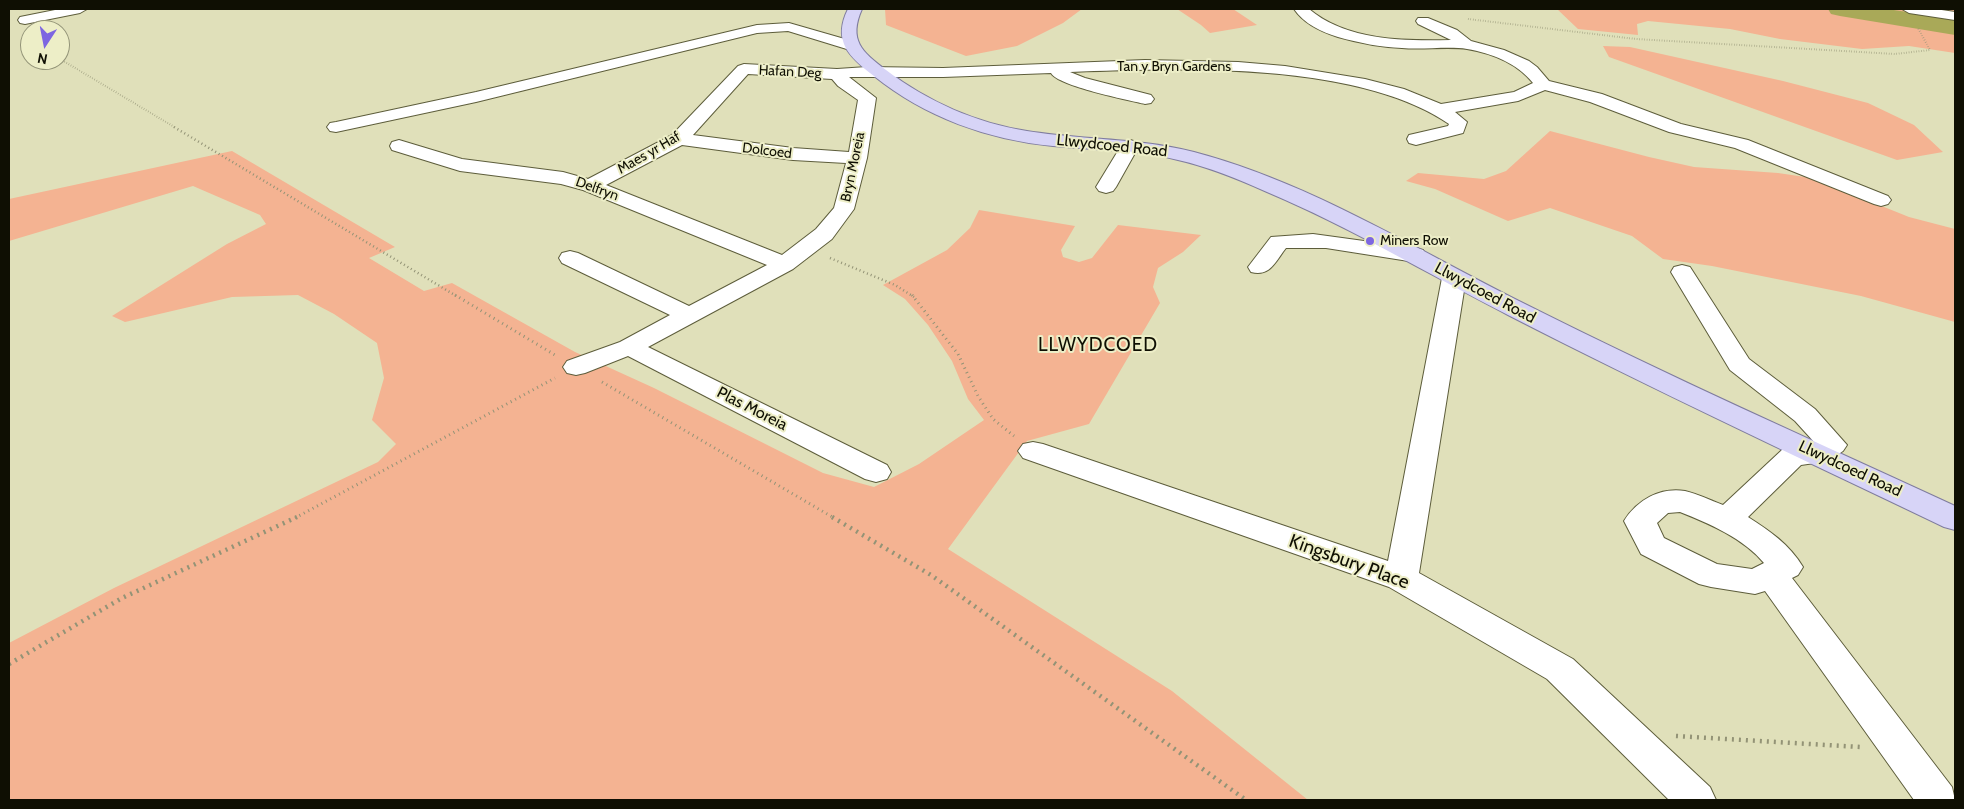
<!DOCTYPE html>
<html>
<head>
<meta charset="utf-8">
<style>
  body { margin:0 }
  #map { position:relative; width:1964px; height:809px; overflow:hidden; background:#e0e0ba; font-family:Cabin,sans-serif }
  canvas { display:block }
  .frame { position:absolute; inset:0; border:10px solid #0f0f03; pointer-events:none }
  .north { position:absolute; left:20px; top:20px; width:50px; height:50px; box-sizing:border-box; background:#edeec7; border:1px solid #949579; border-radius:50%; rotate:191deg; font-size:14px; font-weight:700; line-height:20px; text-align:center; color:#0f0f03 }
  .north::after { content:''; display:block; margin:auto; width:18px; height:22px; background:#7d66e1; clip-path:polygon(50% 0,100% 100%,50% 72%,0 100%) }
</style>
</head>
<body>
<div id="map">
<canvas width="1964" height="809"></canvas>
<div class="frame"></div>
<div class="north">N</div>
</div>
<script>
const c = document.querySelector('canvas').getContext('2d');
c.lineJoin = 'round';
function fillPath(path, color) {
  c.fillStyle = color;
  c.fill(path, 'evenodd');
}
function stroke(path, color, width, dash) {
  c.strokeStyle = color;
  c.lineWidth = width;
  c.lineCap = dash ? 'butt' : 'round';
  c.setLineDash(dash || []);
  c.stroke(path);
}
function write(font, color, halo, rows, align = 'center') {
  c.font = font + ' Cabin,sans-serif';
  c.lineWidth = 4;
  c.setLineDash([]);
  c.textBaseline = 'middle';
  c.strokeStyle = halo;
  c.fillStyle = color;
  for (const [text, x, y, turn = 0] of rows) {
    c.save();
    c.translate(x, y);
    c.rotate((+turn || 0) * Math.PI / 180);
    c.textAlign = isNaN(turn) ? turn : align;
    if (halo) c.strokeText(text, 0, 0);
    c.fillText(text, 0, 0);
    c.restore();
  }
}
fillPath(new Path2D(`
  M885 9H1082L1063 23 1017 46 966 56 886 25Z
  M1177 9H1233L1257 25 1210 33 1201 25Z
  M1557 9H1955V53L1909 46 1862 49 1780 39 1730 29 1648 21 1637 24 1638 35 1578 29Z
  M1603 46 1630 47 1783 81 1868 103 1914 125 1943 152 1897 160 1609 57Z
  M1550 131 1649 157 1694 167 1778 173 1812 178 1909 217 1955 229V322L1861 296 1712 266 1663 259 1632 236 1550 208 1508 221 1435 189 1406 181 1418 173 1484 179 1506 171Z
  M232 151 395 247 369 258 424 291 452 283 575 352 654 388 823 473 874 487 919 464 984 420 968 399 952 361 928 325 905 299 883 285 947 250 970 228 979 210 1075 226 1061 250 1063 257 1079 262 1092 258 1118 225 1201 235 1183 252 1158 268 1153 287 1160 303 1089 424 1027 441 948 549 1172 691 1308 800H9V643L114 588 378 462 396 444 372 420 384 378 377 343 334 314 298 295 232 297 125 322 112 316 227 244 266 224 260 215 193 186 9 241V199Z`), '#f4b392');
fillPath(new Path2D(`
  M1828 9H1887L1955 19V35L1840 16 1831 14Z`), '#a9a958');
const minor = new Path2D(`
  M60 9H87L80 13 25 24 20 23 18 20 20 17Z
  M1294 9H1309C1347 41 1404 41 1451 40L1418 24 1416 21 1418 18H1428L1457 30 1471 41 1504 50 1529 61 1537 67 1549 81 1602 94 1681 124 1748 140 1888 196 1891 200 1888 204 1881 206 1874 204 1735 148 1669 132 1590 102 1545 90 1518 101 1455 112 1467 122 1463 133 1416 145 1409 143 1407 139 1409 135 1448 126 1449 124C1357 61 1179 68 1070 72L1085 78 1151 95 1154 99 1151 103 1145 104C1128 100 1058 86 1051 73L943 77H849L876 98 867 158 854 209 832 239 793 269 648 347 887 465 891 472 887 479 876 482 865 479 628 356 585 373 576 375 567 373 563 367 567 361 620 342 670 315 562 263 559 258 562 253 570 251 578 253 689 306 767 265 583 190 561 184 460 171 392 150 390 146 392 142 399 140 462 159 563 172 588 179 672 135 738 66 744 64 837 69 867 67 943 68 1145 60 1238 62 1285 66 1365 79 1404 89 1441 104 1514 92 1533 83C1517 63 1491 53 1467 49 1449 46 1422 50 1402 48 1380 47 1359 43 1338 37 1322 32 1304 24 1294 9ZM748 74 832 79 838 86 858 100 849 152 793 148 693 135ZM682 145 793 160 846 163 834 208 816 229 782 255 606 185Z
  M1902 9H1935L1955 12V20L1909 13Z
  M789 23 855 42 858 45 855 48 850 50 788 31 757 33 476 102 336 132 330 131 327 127 330 123 336 122 476 92 757 25Z
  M1130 140 1137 142 1139 146 1116 187 1113 191 1106 193 1099 191 1096 187 1121 146 1123 142Z
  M1313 234 1415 248 1423 250 1426 255 1423 260 1415 262 1326 248H1286C1275 262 1270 277 1251 272L1248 267 1271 237Z
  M1682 265 1690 267 1749 359 1815 409 1847 445 1843 451 1828 461 1801 465 1748 517C1770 531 1789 544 1803 567L1798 575 1792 578 1952 787 1955 800H1914L1765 591 1755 594 1711 587 1699 584 1641 554 1624 521C1637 500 1660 487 1685 491 1698 494 1710 500 1723 505L1783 449 1815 443 1795 421 1730 370 1671 272 1674 267ZM1680 512C1710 524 1743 538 1764 563L1752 569 1717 564 1664 538 1657 523 1668 513Z
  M1454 271 1462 273 1466 278 1419 573 1573 659 1710 787 1716 800H1669L1547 679 1389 587 1023 458 1018 451 1023 444 1033 442 1043 444 1388 561 1442 278 1446 273Z`);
const major = new Path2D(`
  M848 9H862C848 40 862 52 886 70 927 101 976 123 1027 131 1083 140 1139 138 1194 152 1312 183 1418 251 1527 305 1668 376 1812 440 1955 506V530L1944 527C1798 457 1652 389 1508 315 1428 274 1350 227 1267 192 1238 179 1209 167 1178 160 1137 149 1095 150 1053 146 988 140 925 117 874 76 849 57 832 41 848 9Z`);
stroke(minor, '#5d5d3b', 2);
stroke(major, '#7f7c9e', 2);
stroke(new Path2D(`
  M1468 19 1636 39 1895 54 1930 50 1918 28
  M60 59 176 128`), '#939376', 2, [0.5, 2]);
stroke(new Path2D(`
  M174 127 458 297
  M830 258 895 285 914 297`), '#939376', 2.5, [1, 3]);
stroke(new Path2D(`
  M455 295 555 355
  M912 295 958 354 978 396 993 419 1014 436
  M602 382 834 518
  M295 518 555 378`), '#939376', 3, [1, 4]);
stroke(new Path2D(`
  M832 517 931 575 1246 800
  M9 664 122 598 297 517
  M1676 736 1860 747`), '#939376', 4.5, [2, 5]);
fillPath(minor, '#fff');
fillPath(major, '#d7d4f7');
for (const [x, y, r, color] of [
  [1370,241,5,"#7d66e1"]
]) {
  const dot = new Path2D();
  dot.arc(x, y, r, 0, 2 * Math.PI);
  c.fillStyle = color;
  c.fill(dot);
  stroke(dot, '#edeec7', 2);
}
write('14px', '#0f0f03', '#edeec7', [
  ["Tan y Bryn Gardens",1174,67],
  ["Hafan Deg",790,72,3],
  ["Dolcoed",767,151,7],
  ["Maes yr Haf",649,153,-30],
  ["Bryn Moreia",853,167,-78],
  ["Delfryn",597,189,20]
]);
write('14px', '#0f0f03', '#edeec7', [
  ["Miners Row",1380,241]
], 'left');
write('16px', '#0f0f03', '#edeec7', [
  ["Llwydcoed Road",1112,146,6],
  ["Llwydcoed Road",1485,293,28],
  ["Plas Moreia",752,409,27],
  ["Llwydcoed Road",1850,469,25]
]);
c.letterSpacing = '1px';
write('19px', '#0f0f03', '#edeec7', [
  ["LLWYDCOED",1098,345]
]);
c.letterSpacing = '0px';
write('19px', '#0f0f03', '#edeec7', [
  ["Kingsbury Place",1349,562,20]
]);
</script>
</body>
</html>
